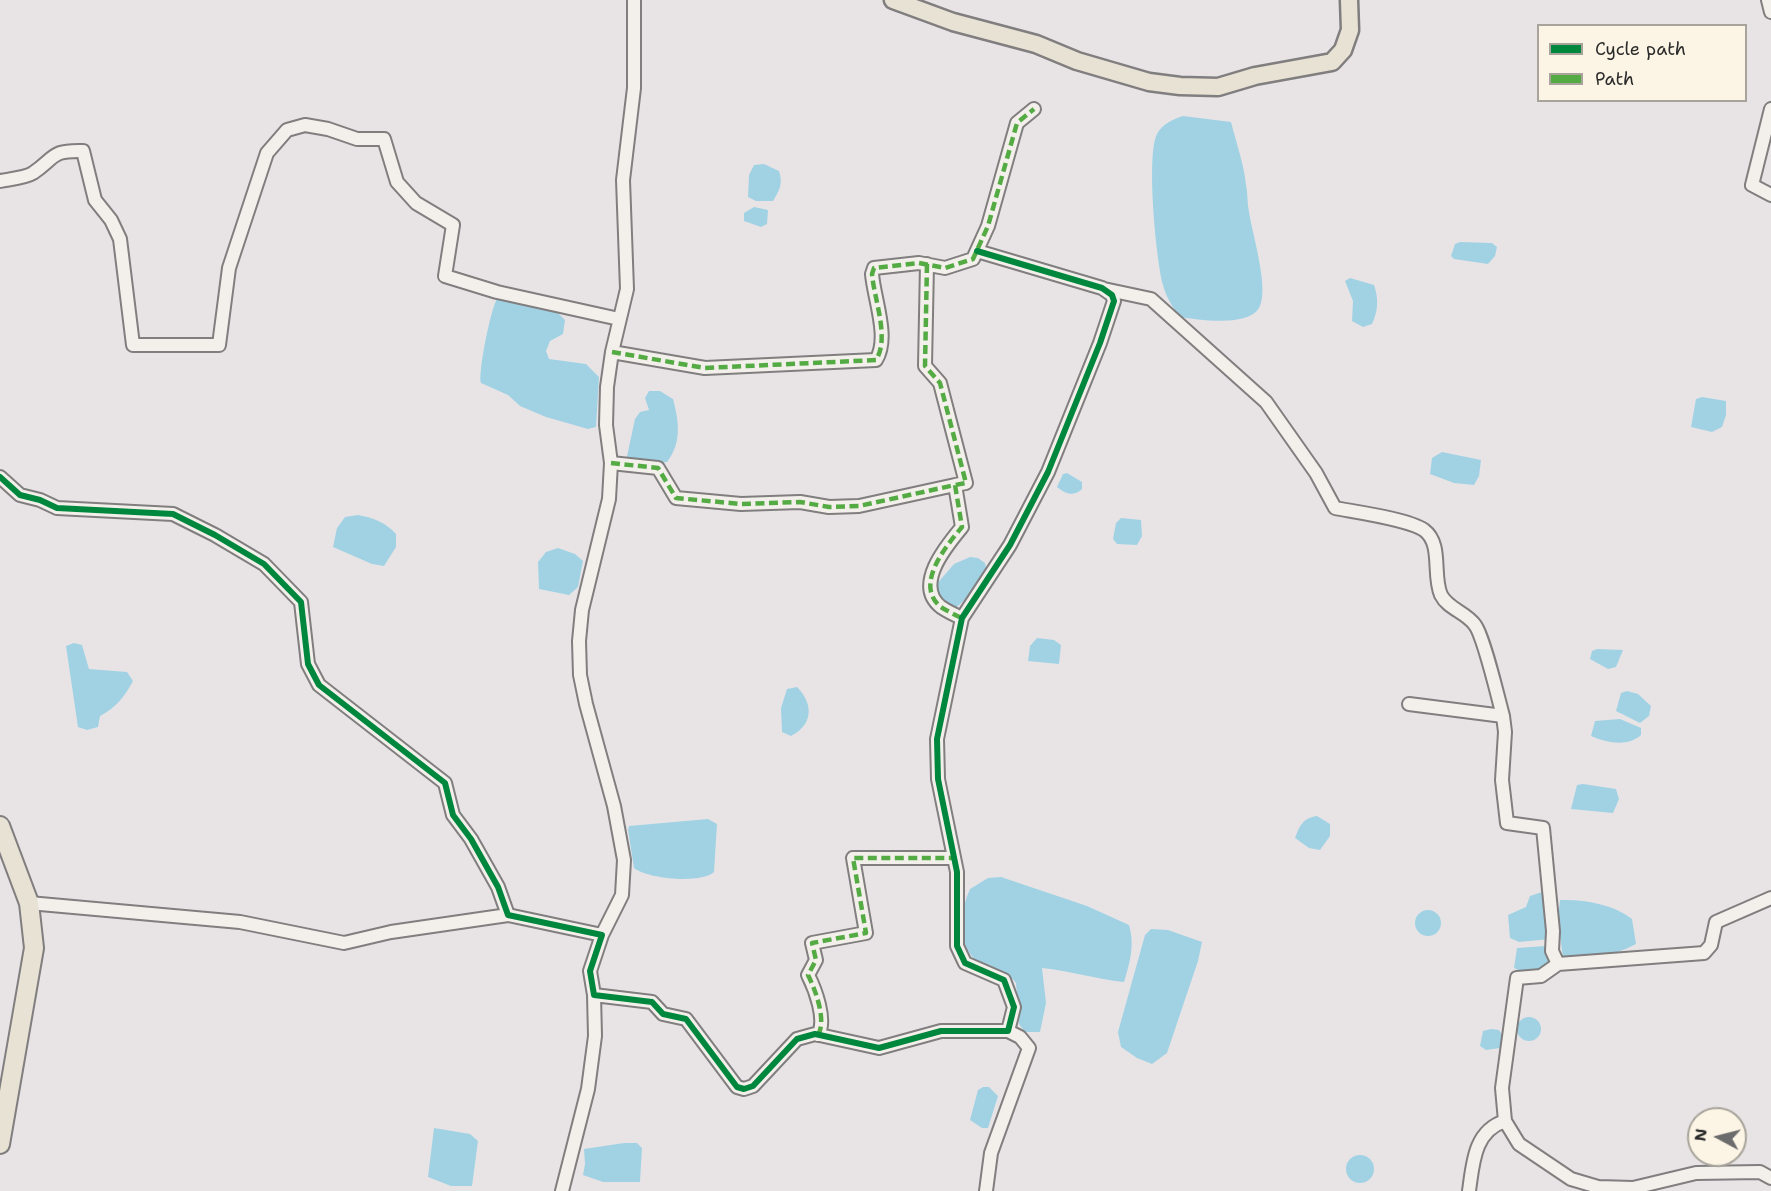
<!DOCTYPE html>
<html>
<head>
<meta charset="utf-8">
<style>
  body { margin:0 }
  #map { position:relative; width:1771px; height:1191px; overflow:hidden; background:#e8e4e6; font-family:"Shantell Sans",sans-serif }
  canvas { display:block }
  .legend { position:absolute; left:1537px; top:24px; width:210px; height:78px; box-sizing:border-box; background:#fcf5e5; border:2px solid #a8a49b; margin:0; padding:8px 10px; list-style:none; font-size:18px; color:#2b2b2b }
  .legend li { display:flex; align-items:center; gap:12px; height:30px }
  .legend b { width:30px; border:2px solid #a8a49b }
  .north { position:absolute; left:1687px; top:1107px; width:60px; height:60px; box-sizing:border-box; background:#fcf5e5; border:2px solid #a8a49b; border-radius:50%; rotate:277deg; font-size:16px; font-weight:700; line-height:24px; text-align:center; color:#2b2b2b }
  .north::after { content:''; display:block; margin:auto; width:21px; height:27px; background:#6d6c6c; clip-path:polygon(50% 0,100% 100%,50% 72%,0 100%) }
</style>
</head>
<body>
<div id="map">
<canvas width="1771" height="1191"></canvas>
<ul class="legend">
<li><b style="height:8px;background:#00873e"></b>Cycle path</li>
<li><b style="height:8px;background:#54ab44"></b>Path</li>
</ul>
<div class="north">N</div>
</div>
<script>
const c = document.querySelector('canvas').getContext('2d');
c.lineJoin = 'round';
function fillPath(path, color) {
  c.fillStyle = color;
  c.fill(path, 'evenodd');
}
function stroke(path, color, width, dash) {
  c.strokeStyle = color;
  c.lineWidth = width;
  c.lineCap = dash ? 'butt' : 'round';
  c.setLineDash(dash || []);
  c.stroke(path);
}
fillPath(new Path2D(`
  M1183 116 1231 122C1236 142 1244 164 1246 185 1248 194 1247 203 1249 212 1252 233 1270 290 1259 308 1248 327 1199 320 1180 317 1172 306 1166 297 1163 285 1156 259 1146 155 1157 134 1162 124 1173 119 1183 116Z
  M764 164 779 171C783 183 780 190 773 201H756L748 197 749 175 754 165Z
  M754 207 768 210 767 224 761 227 744 221V213Z
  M1460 242 1492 243 1497 247 1495 256 1488 264 1454 259 1451 256 1455 244Z
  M1350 278 1374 285C1379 299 1378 311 1372 324L1363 327 1352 321 1353 301 1345 281Z
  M497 299 557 312 565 320 563 334 550 341 546 351 549 359 586 364 599 377 596 427 588 429 546 417 520 406 508 395 481 383C478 372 491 308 497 299Z
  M649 391H660L673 399C679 422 682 443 667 462L648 464 626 461 635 419 640 412 649 410 645 398Z
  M1702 397 1726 401V415L1722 427 1712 432 1691 427 1696 399Z
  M1442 452 1481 460 1479 476 1474 485 1454 483 1430 474 1432 458Z
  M1067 473 1082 482V489C1073 497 1066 494 1057 487L1063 474Z
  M358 515C374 518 385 522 396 534V547L384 566 372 564 333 547 337 528 345 517Z
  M1121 518 1141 520 1142 536 1137 545 1117 544 1113 539 1116 523Z
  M558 548 575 554 583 561 578 587 569 595 539 589 538 562 546 552Z
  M970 557 978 558 985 563 986 568 972 593 957 607C942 606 940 599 935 586L954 564Z
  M1037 638 1054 640 1061 645 1059 664 1028 661 1030 646Z
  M74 643 82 645 89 669 127 672 133 681C125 696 116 708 100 716L98 727 87 730 78 727 66 646Z
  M1597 649 1623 650 1616 667 1608 669 1590 659 1592 651Z
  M797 687C814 704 813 725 791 736L782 732 781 708 787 689Z
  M1627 691 1638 694 1651 706 1649 716 1640 723 1616 711 1621 693Z
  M1620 719 1641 728V735C1628 747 1607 743 1591 736L1595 721Z
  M1583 784 1616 789 1619 799 1613 813 1571 809 1577 785Z
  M1317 816 1330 824V836L1320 850 1309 848 1295 838C1300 825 1303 818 1317 816Z
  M708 819 717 824 714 872C701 884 648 879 634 868L628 830 629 826Z
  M1001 877 1087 906 1129 925C1135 945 1130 962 1124 982 1096 979 1070 971 1042 968L1046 1003 1040 1032H1025L1019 1024 1016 983C1008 971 996 971 983 965 956 951 959 913 970 889L988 878Z
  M1542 892 1547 896 1550 939 1519 942 1510 938 1508 915 1526 907 1530 896Z
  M1560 900C1584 899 1613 904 1632 919L1636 944C1613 957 1588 958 1563 958L1558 919Z
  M1415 923a13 13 0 1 1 26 0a13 13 0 1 1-26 0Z
  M1151 929 1168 930 1202 942 1198 961 1167 1053 1152 1064 1137 1058 1121 1047 1118 1032 1145 935Z
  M1545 946 1550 957 1548 967C1537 973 1525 974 1514 968L1517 948Z
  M1517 1029a12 12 0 1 1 24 0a12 12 0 1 1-24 0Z
  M1491 1029 1499 1030 1504 1038 1500 1048 1486 1050 1480 1046 1483 1031Z
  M983 1087H989L998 1096 988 1128H982L970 1120 978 1090Z
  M434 1128 470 1134 478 1141 472 1186H451L428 1177Z
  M624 1143H637L642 1148 640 1182H603L583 1175 585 1164 584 1149Z
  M1346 1169a14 14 0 1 1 28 0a14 14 0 1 1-28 0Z`), '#a1d2e4');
const minor = new Path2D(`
  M1768 0 1771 12
  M1771 109 1752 185 1771 195
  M0 181C10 179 25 178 33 173 56 157 51 150 83 151L95 200 111 220 120 239 133 345H219L229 268 267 153 287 130 305 125 328 129 357 139H384L397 182 416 203 453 225 445 276 497 292 619 319
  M927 264 925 366 940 383 966 483 955 485
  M1104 289 1151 299 1266 402 1316 473 1335 508C1356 512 1408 519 1424 530 1443 544 1432 575 1441 595 1448 609 1466 612 1475 625 1484 637 1498 698 1503 716L1505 732 1502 780 1507 823 1543 828 1553 931 1552 951 1558 964 1541 976 1517 978 1502 1088 1505 1121C1474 1131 1473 1163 1469 1191
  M612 352 705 368 876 360C890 338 874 299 872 274L874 268 919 263 945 268 973 259 988 226 1017 123 1034 109
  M611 463 658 468 676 498 741 504 800 502 829 507 859 506 955 485 962 527C947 545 913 585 941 607 947 611 955 615 962 618
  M0 477 20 495 40 500 57 508 173 514 215 535 264 564 301 602 308 664 319 685 445 783 453 815 471 839 498 887 508 915 602 935 590 971 594 995 652 1002 663 1014 686 1019 737 1087 744 1089 753 1086 797 1039 815 1034 879 1048 941 1031H1008L1014 1007 1004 980 965 963 957 946V872L938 779 937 739 962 618 1010 545 1048 472 1100 343 1114 301 1112 295 1102 288 977 251
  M1409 704 1503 716
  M29 903 240 922 344 943 391 932 508 915
  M602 935 622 895 624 860 614 806 586 704 580 675 579 641 582 610 609 499 611 463 606 425 607 387 612 352 627 289 623 180 634 88V0
  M1558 964 1704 953 1711 945 1716 922 1771 898
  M818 1035C827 1020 815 989 808 975L816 960 812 943 866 933 853 858H954
  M1505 1121 1519 1144 1571 1179 1598 1187 1633 1188 1696 1173 1760 1172 1771 1178
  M562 1191 588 1089 595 1036 594 995
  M986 1191 991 1153 1029 1048 1020 1037 1008 1031`);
const major = new Path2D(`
  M893 0 953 22 1036 44 1077 61 1149 82 1180 86 1218 87 1255 76 1332 62 1343 50 1350 30 1349 0`);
const highway = new Path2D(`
  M0 826 29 903 34 948 0 1144`);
stroke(minor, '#807e7f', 16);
stroke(major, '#807e7f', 21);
stroke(highway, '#807e7f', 22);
stroke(minor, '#f3f0eb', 12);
stroke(major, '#e7e2d4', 16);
stroke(highway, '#e7e2d4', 18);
stroke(new Path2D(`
  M927 264 925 366 940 383 966 483 955 485
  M612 352 705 368 876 360C890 338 874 299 872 274L874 268 919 263 945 268 973 259 988 226 1017 123 1034 109
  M611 463 658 468 676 498 741 504 800 502 829 507 859 506 955 485 962 527C947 545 913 585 941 607 947 611 955 615 962 618
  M818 1035C827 1020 815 989 808 975L816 960 812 943 866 933 853 858H954`), '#54ab44', 4.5, [9, 4.5]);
stroke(new Path2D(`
  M0 477 20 495 40 500 57 508 173 514 215 535 264 564 301 602 308 664 319 685 445 783 453 815 471 839 498 887 508 915 602 935 590 971 594 995 652 1002 663 1014 686 1019 737 1087 744 1089 753 1086 797 1039 815 1034 879 1048 941 1031H1008L1014 1007 1004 980 965 963 957 946V872L938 779 937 739 962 618 1010 545 1048 472 1100 343 1114 301 1112 295 1102 288 977 251`), '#00873e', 6);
</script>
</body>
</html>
